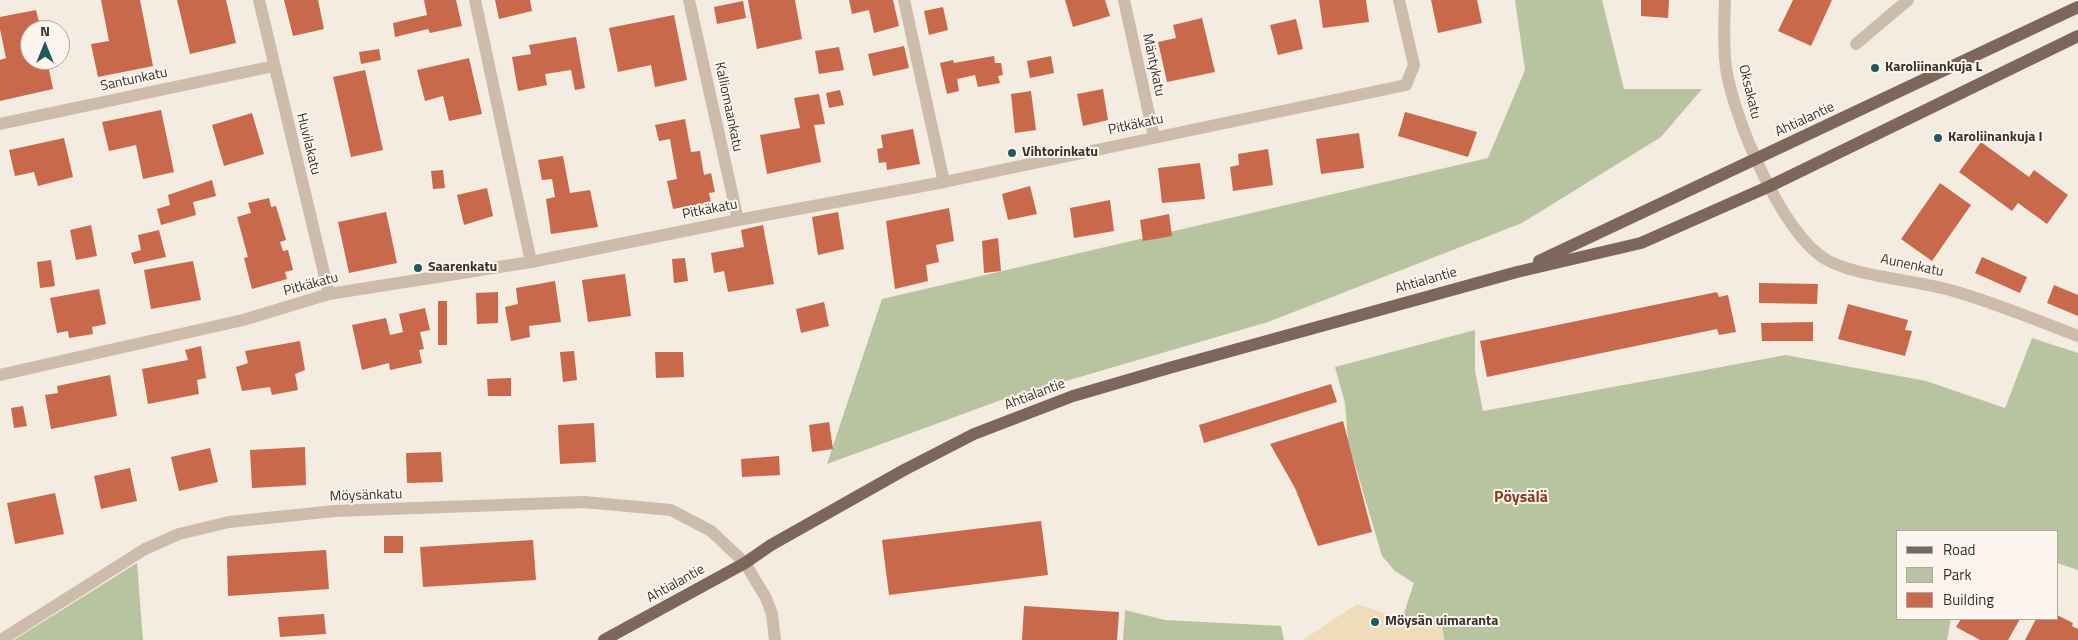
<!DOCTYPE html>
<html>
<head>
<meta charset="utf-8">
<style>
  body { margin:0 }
  #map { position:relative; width:2078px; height:640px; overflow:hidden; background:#f4ebe1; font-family:"Titillium Web",sans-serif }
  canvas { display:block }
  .legend { position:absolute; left:1896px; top:530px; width:162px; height:90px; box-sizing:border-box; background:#fbf5ee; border:1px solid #aea6a0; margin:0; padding:6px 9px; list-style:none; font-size:15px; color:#3b302b }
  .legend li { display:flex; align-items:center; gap:10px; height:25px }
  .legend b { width:25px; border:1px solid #aea6a0 }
  .north { position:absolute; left:20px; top:20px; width:50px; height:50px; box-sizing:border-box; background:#fbf5ee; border:1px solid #aea6a0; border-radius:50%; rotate:0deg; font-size:14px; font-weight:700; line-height:20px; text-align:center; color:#3b302b }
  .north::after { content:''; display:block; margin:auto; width:18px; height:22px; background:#1f5a5e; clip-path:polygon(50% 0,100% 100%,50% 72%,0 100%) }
</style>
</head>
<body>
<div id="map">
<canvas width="2078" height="640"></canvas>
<ul class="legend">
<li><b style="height:6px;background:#7d675c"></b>Road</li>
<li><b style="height:14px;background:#b8c4a0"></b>Park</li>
<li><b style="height:14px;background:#c8694b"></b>Building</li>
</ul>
<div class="north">N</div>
</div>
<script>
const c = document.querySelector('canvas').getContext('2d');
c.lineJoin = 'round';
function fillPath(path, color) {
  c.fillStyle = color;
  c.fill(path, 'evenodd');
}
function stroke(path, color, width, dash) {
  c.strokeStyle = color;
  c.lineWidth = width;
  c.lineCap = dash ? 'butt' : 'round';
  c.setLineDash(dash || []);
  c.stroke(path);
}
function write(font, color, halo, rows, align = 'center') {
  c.font = font + ' "Titillium Web",sans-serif';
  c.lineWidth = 4;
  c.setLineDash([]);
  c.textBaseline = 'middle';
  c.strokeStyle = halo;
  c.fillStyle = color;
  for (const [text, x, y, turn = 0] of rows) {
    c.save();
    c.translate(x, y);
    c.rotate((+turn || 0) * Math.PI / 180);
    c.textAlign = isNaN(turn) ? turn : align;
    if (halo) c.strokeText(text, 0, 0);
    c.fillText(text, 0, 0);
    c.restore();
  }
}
fillPath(new Path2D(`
  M1515 0H1602L1624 89H1702L1661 137 1522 223 1268 322 1001 400 827 464 882 299 1488 158 1525 70Z
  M1475 330V371L1483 411 1786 355 1926 381 2005 408 2032 338 2078 353V570L2057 563V531H1897V619H1951L1947 640H1444L1442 626 1402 619 1414 583 1395 571 1382 556 1348 441 1345 403 1335 367Z
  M137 563 143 640H14Z
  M1125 610 1165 620 1281 626 1284 640H1123Z`), '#b8c4a0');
fillPath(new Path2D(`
  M1357 604 1402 619 1442 626 1444 640H1303Z`), '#efdcb8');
fillPath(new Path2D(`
  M101 0H140L153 66 98 77 91 44 109 41Z
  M177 0H226L236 43 190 54Z
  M284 0H318L324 29 293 36Z
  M424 0H456L462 26 430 33 428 29 395 37 393 23 427 15Z
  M495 0H530L532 11 499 19Z
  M748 0H795L802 39 757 49Z
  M849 0H893L899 26 874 33 869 10 852 14Z
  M1065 0H1105L1110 16 1073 27Z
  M1319 0H1366L1369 22 1323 28Z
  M1431 0H1477L1482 23 1438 33Z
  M1641 0H1669L1668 18 1641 16Z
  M1793 0H1832L1811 46 1778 31Z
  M743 1 746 18 717 24 714 7Z
  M943 7 948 30 929 35 924 11Z
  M36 10 41 30H30V60H47L53 89 0 101V60L6 58 0 29V17Z
  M674 15 687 80 655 87 651 65 618 72 609 28Z
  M1202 18 1215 72 1167 82 1158 42 1176 38 1173 25Z
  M1296 19 1303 49 1278 55 1270 25Z
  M576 37 585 88 575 90 571 70 545 74 547 85 518 91 512 57 531 54 529 45Z
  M904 46 909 68 873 76 868 54Z
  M839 47 844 70 819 74 815 51Z
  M379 49 381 60 361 64 359 52Z
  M994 56 995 63H1001L1003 75 998 76 1000 83 978 87 975 75 957 79 959 91 947 94 940 63 953 60 954 63Z
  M1051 56 1054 73 1030 78 1027 61Z
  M469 58 482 114 449 121 443 96 425 101 417 70Z
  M365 70 383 150 351 157 333 77Z
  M1103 89 1108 120 1083 126 1077 94Z
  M840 90 844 105 829 108 826 93Z
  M1031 91 1036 130 1015 133 1011 94Z
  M819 94 825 124 814 125 821 162 767 174 760 135 800 128 794 98Z
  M161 110 174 172 143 179 136 145 109 151 102 122Z
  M1405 112 1477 132 1468 157 1398 136Z
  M252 113 264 154 224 166 212 125Z
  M685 119 691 152 700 151 704 175 711 173 715 192 709 193 711 202 673 209 667 181 677 179 670 139 659 141 655 125Z
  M913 129 920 164 887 170 886 162 879 163 877 149 883 148 881 135Z
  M1359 133 1364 168 1321 174 1316 139Z
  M64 138 73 177 38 186 34 172 15 176 9 150Z
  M1981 142 2029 177 2034 170 2068 195 2047 224 2018 203 2012 211 1959 172Z
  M1268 149 1273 185 1233 191 1230 167 1239 165 1238 154Z
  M563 156 570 193 590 190 598 227 551 234 546 199 555 197 552 179 542 180 538 160Z
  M1200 163 1205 199 1162 203 1158 168Z
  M443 170 445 188 433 189 431 171Z
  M212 180 216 196 193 202 196 215 161 225 157 209 170 205 168 195Z
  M1940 183 1971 205 1932 261 1901 239Z
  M1030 186 1037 214 1008 220 1002 194Z
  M487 188 493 216 464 225 457 195Z
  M269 198 271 207 276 206 286 240 280 242 283 251 288 250 293 270 285 272 287 279 252 289 244 258 248 257 237 217 251 213 248 203Z
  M1110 200 1114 231 1074 238 1070 208Z
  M949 208 954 241 936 245 939 262 926 265 928 281 895 289 886 221Z
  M386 212 397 263 349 273 338 222Z
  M838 212 844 249 818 255 812 217Z
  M1169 214 1172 236 1143 241 1140 220Z
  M91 225 97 256 76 260 70 230Z
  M763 225 774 284 728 292 724 271 714 273 711 253 744 247 741 230Z
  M159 230 166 257 134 264 131 253 141 250 138 235Z
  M998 238 1001 271 984 273 982 241Z
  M1982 257 2027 277 2020 293 1975 273Z
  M685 258 688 281 674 283 672 259Z
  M51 260 55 286 40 288 37 262Z
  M193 261 201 300 151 309 144 270Z
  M625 274 631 316 588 322 582 280Z
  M555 281 561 322 529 326 530 337 511 341 505 307 518 304 516 288Z
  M1759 283 1818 284 1817 304 1759 303Z
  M2054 285 2078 295V316L2047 303Z
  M99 289 106 324 92 327 93 334 69 338 68 331 57 333 50 298Z
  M498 292V323L477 324 476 293Z
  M1717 292 1719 297 1728 295 1736 332 1719 335 1717 329 1487 377 1480 341Z
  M438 301H447V345H438Z
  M824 302 829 326 801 333 796 309Z
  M1848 304 1908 320 1905 330 1912 331 1905 356 1838 339Z
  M425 308 430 330 420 332 424 349 419 350 422 363 390 370 389 363 362 370 352 325 386 318 390 335 403 332 399 314Z
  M1813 322V341H1762L1761 323Z
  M300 341 305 370 295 374 298 390 272 395 270 387 242 391 236 367 248 363 245 351Z
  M201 346 206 378 197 380 199 394 148 404 142 369 188 360 185 350Z
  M574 351 577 380 563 382 560 352Z
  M655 352H683L684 377 656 378Z
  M110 375 117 416 51 429 45 395 58 393 57 386Z
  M511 378V396H488L487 379Z
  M1331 384 1337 402 1204 443 1199 425Z
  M23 406 27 426 14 428 11 408Z
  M1343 421 1372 532 1318 546 1295 488 1270 444Z
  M829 422 833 449 812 452 809 425Z
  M594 423 596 462 560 464 558 425Z
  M305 447 306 485 252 488 250 450Z
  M210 448 218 482 179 491 171 457Z
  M441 452 443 482 407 483 406 453Z
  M779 456 780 475 742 477 741 459Z
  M130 468 137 501 101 509 94 476Z
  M55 493 64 534 15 544 7 503Z
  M1041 521 1048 575 889 595 882 540Z
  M384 536H403V553H384Z
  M533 540 536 580 423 587 420 547Z
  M326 550 329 589 228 596 227 556Z
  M1024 606 1119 612 1117 640H1022Z
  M324 614 326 634 280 637 278 617Z
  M2057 615 2073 623 2072 626 2078 629V640H2025L2036 619H2057Z
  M1961 619H2020L2008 640H1980L1956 627Z`), '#c8694b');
stroke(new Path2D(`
  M259 0 329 294
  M475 0 531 262
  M689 0 738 220
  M904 0 944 182
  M1124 0 1154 137
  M1725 0C1724 23 1723 45 1726 68 1734 119 1779 226 1822 257 1849 276 1916 280 1950 290 1993 302 2036 320 2078 336
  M1856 44 1908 0
  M0 124 274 66
  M0 375 243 320 329 294 531 262 738 220 944 182 1406 85 1414 65 1399 0
  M1 640 145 549 179 534 229 522 334 511 584 502 671 510 711 531 745 563 766 598 772 614 775 640`), '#cdbbac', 12);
stroke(new Path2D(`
  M1539 261 2078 7
  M604 640 745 563 771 545 904 470 974 434 1073 396 1169 368 1517 272 1641 243 1770 186 2078 36`), '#7d675c', 12);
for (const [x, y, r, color] of [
  [1875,68,5,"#1f5a5e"],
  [1938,138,5,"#1f5a5e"],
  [1012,153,5,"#1f5a5e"],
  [418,268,5,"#1f5a5e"],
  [1375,622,5,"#1f5a5e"]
]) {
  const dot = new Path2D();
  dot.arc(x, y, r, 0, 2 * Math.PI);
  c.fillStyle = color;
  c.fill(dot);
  stroke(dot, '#fbf5ee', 2);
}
write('14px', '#3b302b', '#fbf5ee', [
  ["Mäntykatu",1153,65,78],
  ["Santunkatu",134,80,-12],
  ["Oksakatu",1749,92,76],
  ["Kalliomaankatu",728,107,78],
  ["Ahtialantie",1805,120,-25],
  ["Pitkäkatu",1136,125,-12],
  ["Huvilakatu",308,144,76],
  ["Pitkäkatu",710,210,-11],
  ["Aunenkatu",1912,266,12],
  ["Ahtialantie",1426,281,-16],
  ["Pitkäkatu",311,285,-15],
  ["Ahtialantie",1035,395,-21],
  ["Möysänkatu",366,496,-2],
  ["Ahtialantie",676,584,-29]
]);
write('bold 14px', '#3b302b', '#fbf5ee', [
  ["Karoliinankuja L",1885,68],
  ["Karoliinankuja I",1948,138],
  ["Vihtorinkatu",1022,153],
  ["Saarenkatu",428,268],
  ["Möysän uimaranta",1385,622]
], 'left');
write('bold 16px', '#8c3b22', '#fbf5ee', [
  ["Pöysälä",1521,498]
]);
</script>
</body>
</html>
